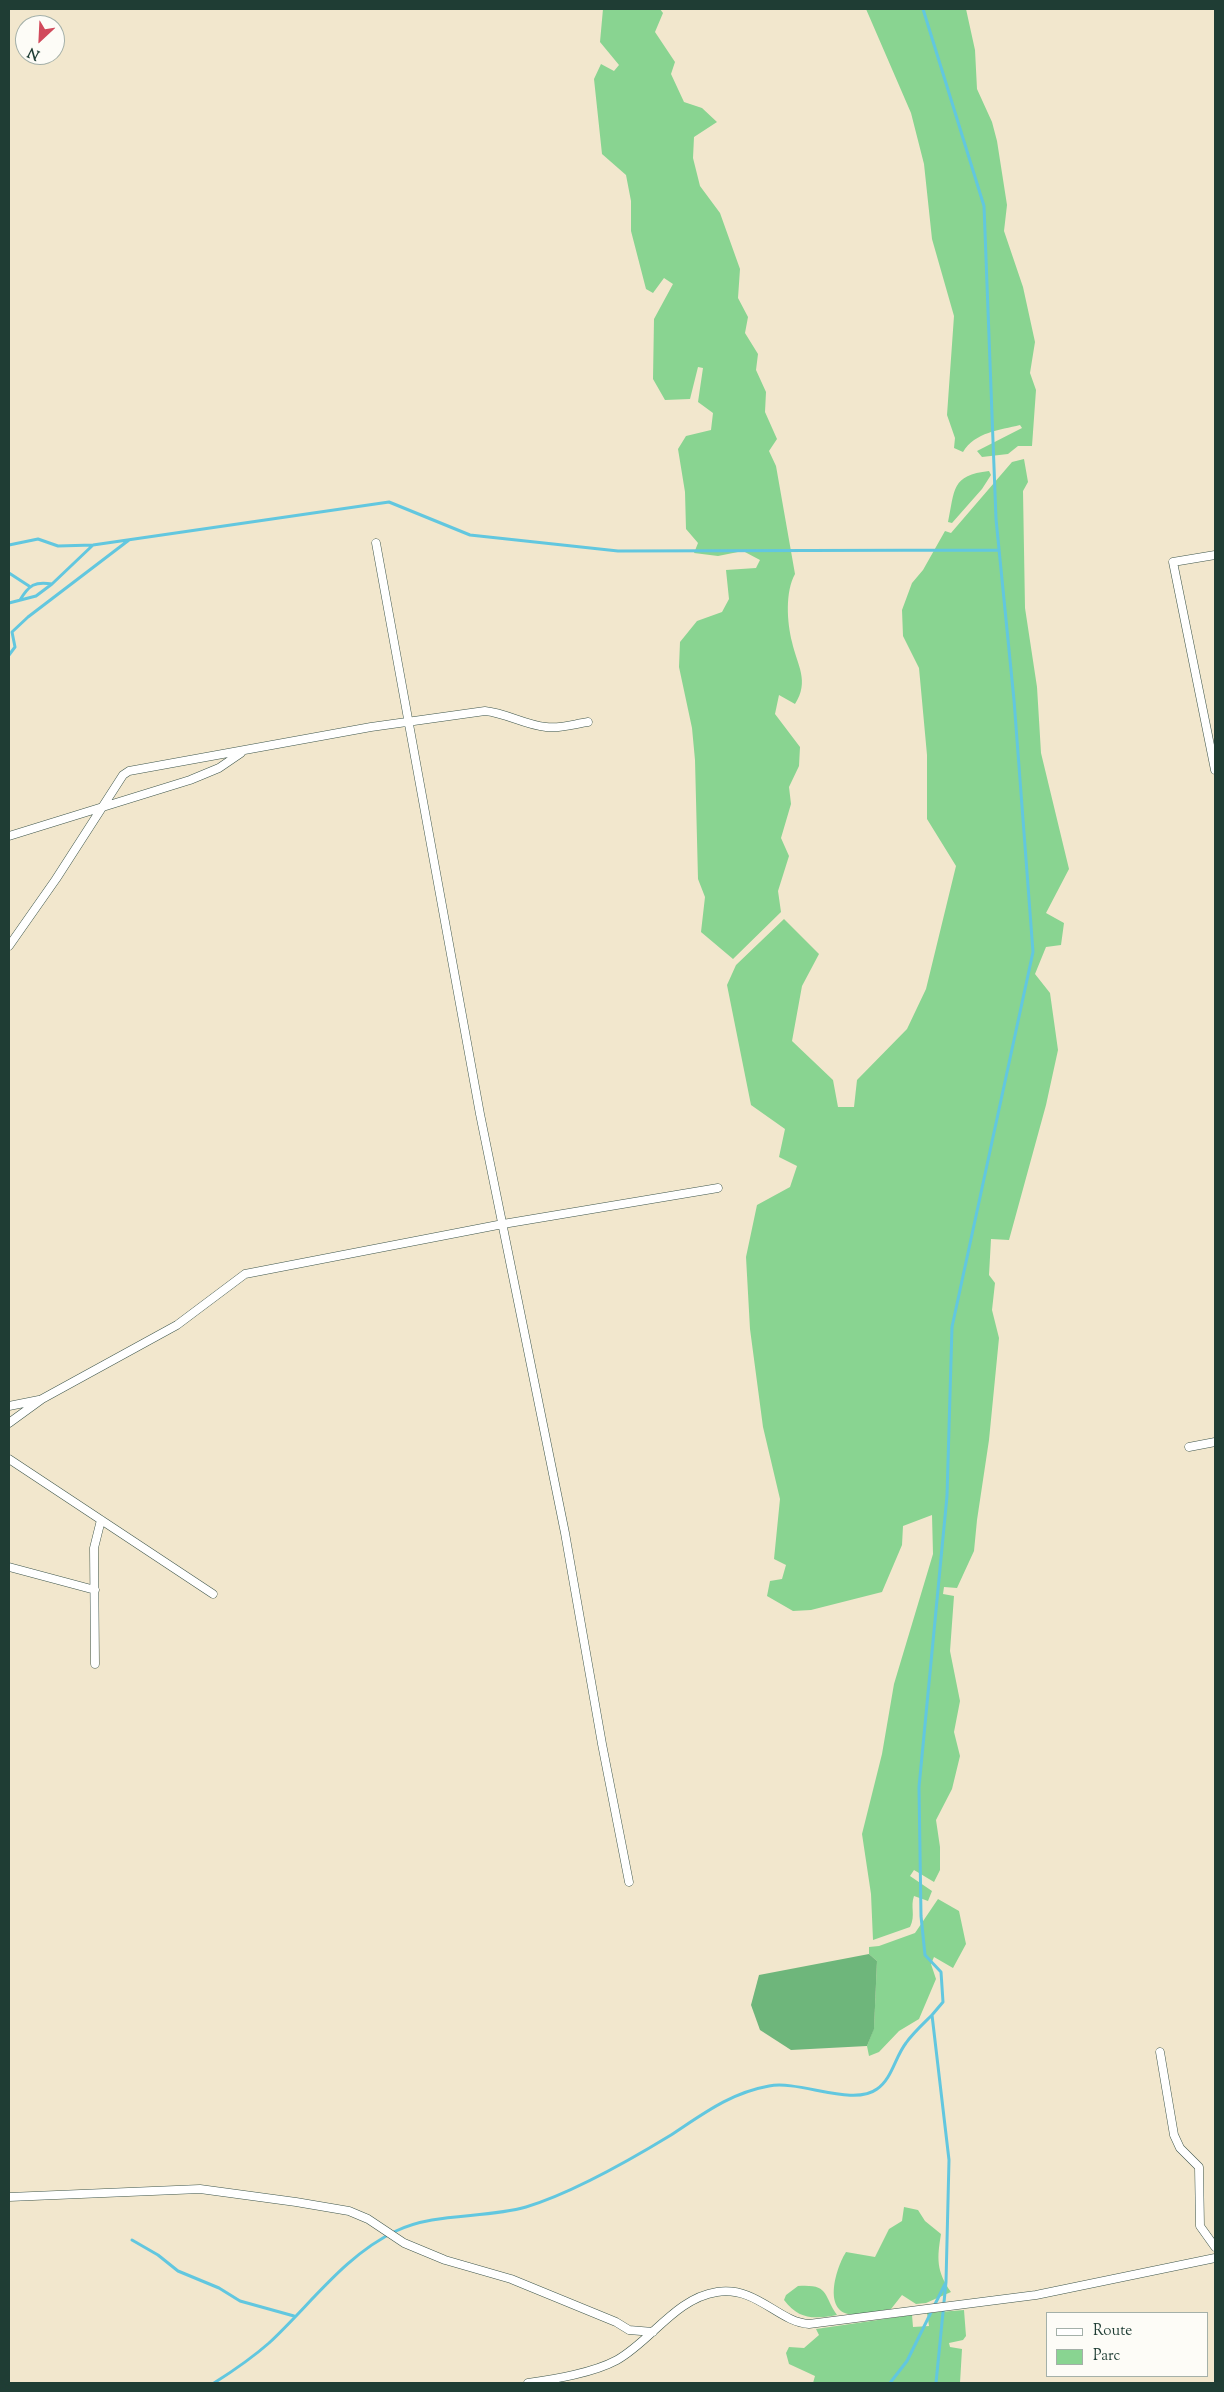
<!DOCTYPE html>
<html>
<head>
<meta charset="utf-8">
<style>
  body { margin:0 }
  #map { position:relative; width:1224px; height:2392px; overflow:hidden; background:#f2e7cd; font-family:"Sorts Mill Goudy",serif }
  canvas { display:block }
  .frame { position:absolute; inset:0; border:10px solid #1f3d34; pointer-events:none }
  .legend { position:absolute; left:1046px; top:2312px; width:162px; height:65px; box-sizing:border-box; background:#fdfcf7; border:1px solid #a4b0a9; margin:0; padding:6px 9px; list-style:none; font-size:15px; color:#1f3d34 }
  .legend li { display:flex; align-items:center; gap:10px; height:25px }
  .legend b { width:25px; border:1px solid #a4b0a9 }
  .north { position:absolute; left:15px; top:15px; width:50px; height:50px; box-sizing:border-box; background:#fdfcf7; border:1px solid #a4b0a9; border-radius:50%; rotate:205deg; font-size:14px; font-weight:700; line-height:20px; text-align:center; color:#1f3d34 }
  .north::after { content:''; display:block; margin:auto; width:18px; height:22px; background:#d1495b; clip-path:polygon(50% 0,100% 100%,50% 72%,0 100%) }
</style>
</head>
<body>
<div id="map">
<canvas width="1224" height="2392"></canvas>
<div class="frame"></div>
<ul class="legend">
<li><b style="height:6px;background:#fff"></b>Route</li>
<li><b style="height:14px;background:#89d491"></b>Parc</li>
</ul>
<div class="north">N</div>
</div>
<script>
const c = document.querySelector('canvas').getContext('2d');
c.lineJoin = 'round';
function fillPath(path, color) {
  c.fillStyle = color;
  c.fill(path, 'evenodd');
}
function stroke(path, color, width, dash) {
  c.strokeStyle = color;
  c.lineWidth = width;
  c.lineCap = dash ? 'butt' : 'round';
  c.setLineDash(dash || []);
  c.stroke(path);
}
fillPath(new Path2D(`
  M603 9H660L663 13 655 32 675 62 671 74 684 102 702 108 717 122 694 137 693 158 700 186 720 213 740 269 738 298 748 317 745 333 758 354 756 370 766 392 765 412 777 439 769 451 776 466 795 574C785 592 787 622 792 642 797 665 810 681 795 704L779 695 775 714 800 747 799 766 789 787 791 804 781 838 789 856 778 891 781 912 733 959 701 932 705 897 698 879 695 760 692 728 679 667 680 642 697 621 722 612 729 599 726 570 756 568 760 560 743 551 718 556 694 553 698 543 686 529 685 492 678 449 686 436 711 430 713 413 698 402 703 368 698 367 690 399 665 400 653 379 654 319 673 284 664 278 653 293 646 289 631 231V201L626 175 602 154 594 79 601 64 614 71 619 65 600 42Z
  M866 9H966L975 50 977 89 992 122 997 141 1007 205 1004 231 1023 287 1035 342 1030 373 1036 390 1032 446H1018L1008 454 982 457 977 451 1022 428 1020 425C1000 430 975 432 963 452L954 448 955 438 947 415 954 316 932 239 924 164 911 113Z
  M1024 459 1028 482 1023 491 1025 608 1037 687 1041 753 1069 869 1046 913 1064 923 1061 945 1046 947 1035 974 1050 993 1058 1050 1046 1105 1009 1240 991 1239 989 1275 995 1283 992 1310 999 1338 989 1440 977 1520 974 1551 957 1588 944 1587 943 1594 954 1596 950 1651 960 1701 954 1732 960 1756 952 1789 936 1820 940 1847V1870L934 1882 914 1870 910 1876 932 1891 928 1901 914 1896C910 1907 916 1915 910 1927L873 1940 871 1894 862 1834 882 1754 894 1684 933 1554 932 1515 903 1526 902 1545 882 1592 811 1610 793 1611 767 1596 770 1581 782 1579 786 1565 774 1559 780 1499 763 1427 750 1329 746 1257 757 1205 790 1187 797 1166 779 1157 785 1129 751 1105 727 985 736 965 784 919 819 954 802 986 792 1041 833 1080 838 1107H854L857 1080 907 1029 926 989 956 866 927 819V755L919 668 903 636 902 610 912 583 923 570 945 531 951 533 1012 462Z
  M989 471 991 475 982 489 952 523 948 522C955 490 951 475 989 471Z
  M938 1899 959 1911 966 1944 953 1968 934 1957 931 1964 936 1979 919 2019 899 2031 879 2052 869 2056 867 2046 874 2028 877 1961 869 1954V1947L879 1946 915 1933Z
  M904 2207 918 2210 925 2221 941 2234C937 2258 936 2271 951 2292L926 2303 916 2304 902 2295 891 2309C879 2310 860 2317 848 2314 823 2308 837 2266 846 2252L875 2257 889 2229 902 2221Z
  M798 2286C830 2284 823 2295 837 2315 814 2319 799 2320 784 2300L786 2295Z
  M964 2310 966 2336 963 2340 949 2343 950 2347 962 2349 960 2383H813L815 2376 789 2364 786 2353 789 2347 804 2348 819 2335 816 2329 912 2315 913 2327 929 2326 927 2313Z`), '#89d491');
fillPath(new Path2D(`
  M869 1954 877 1961 874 2029 867 2046 791 2050 760 2030 751 2005 759 1975Z`), '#6eb67b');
stroke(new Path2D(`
  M923 9 984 206 996 519 1014 700 1033 952 952 1327 947 1496 919 1787 921 1916 925 1955 941 1972 943 2002 932 2015 949 2160 946 2282 936 2383
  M9 545 38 539 58 546 93 545 389 502 470 535 618 551 999 550
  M9 573 29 586
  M20 600C29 585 35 581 52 584
  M9 603 36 596 52 584 93 545
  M9 655 15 647 12 632 28 617 129 540
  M132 2240 158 2255 178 2271 219 2288 240 2301 294 2316
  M214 2383C233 2371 252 2358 269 2343 310 2305 345 2255 396 2231 435 2212 484 2219 526 2207 572 2193 630 2160 671 2135 703 2114 730 2093 769 2086 800 2080 853 2107 877 2089 892 2079 895 2057 906 2043 913 2033 923 2024 932 2015
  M890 2383 907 2361 945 2284`), '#62c7df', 3);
const street = new Path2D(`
  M376 543 480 1114 565 1533 602 1744 629 1882
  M1215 555 1173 562 1215 770
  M9 836 190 780 219 768 241 753
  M9 946 56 879 123 775 129 771 371 727 485 711C506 713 525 725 546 727 560 729 574 724 588 722
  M9 1406 39 1400
  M9 1423 42 1399 177 1325 245 1274 503 1224 718 1188
  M1189 1447 1215 1442
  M9 1459 213 1594
  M9 1567 95 1590
  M95 1664 94 1548 101 1520
  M1160 2052 1174 2135 1180 2148 1199 2167 1200 2226 1215 2247
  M9 2197 200 2189 296 2202 349 2211 368 2219 404 2243 445 2260 511 2279 616 2322 629 2330 653 2332
  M528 2383C555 2379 593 2373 617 2360 651 2341 676 2298 717 2292 757 2286 778 2322 809 2324L1036 2295 1215 2258`);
stroke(street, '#3f564b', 9);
stroke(street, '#fff', 8);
</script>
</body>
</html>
